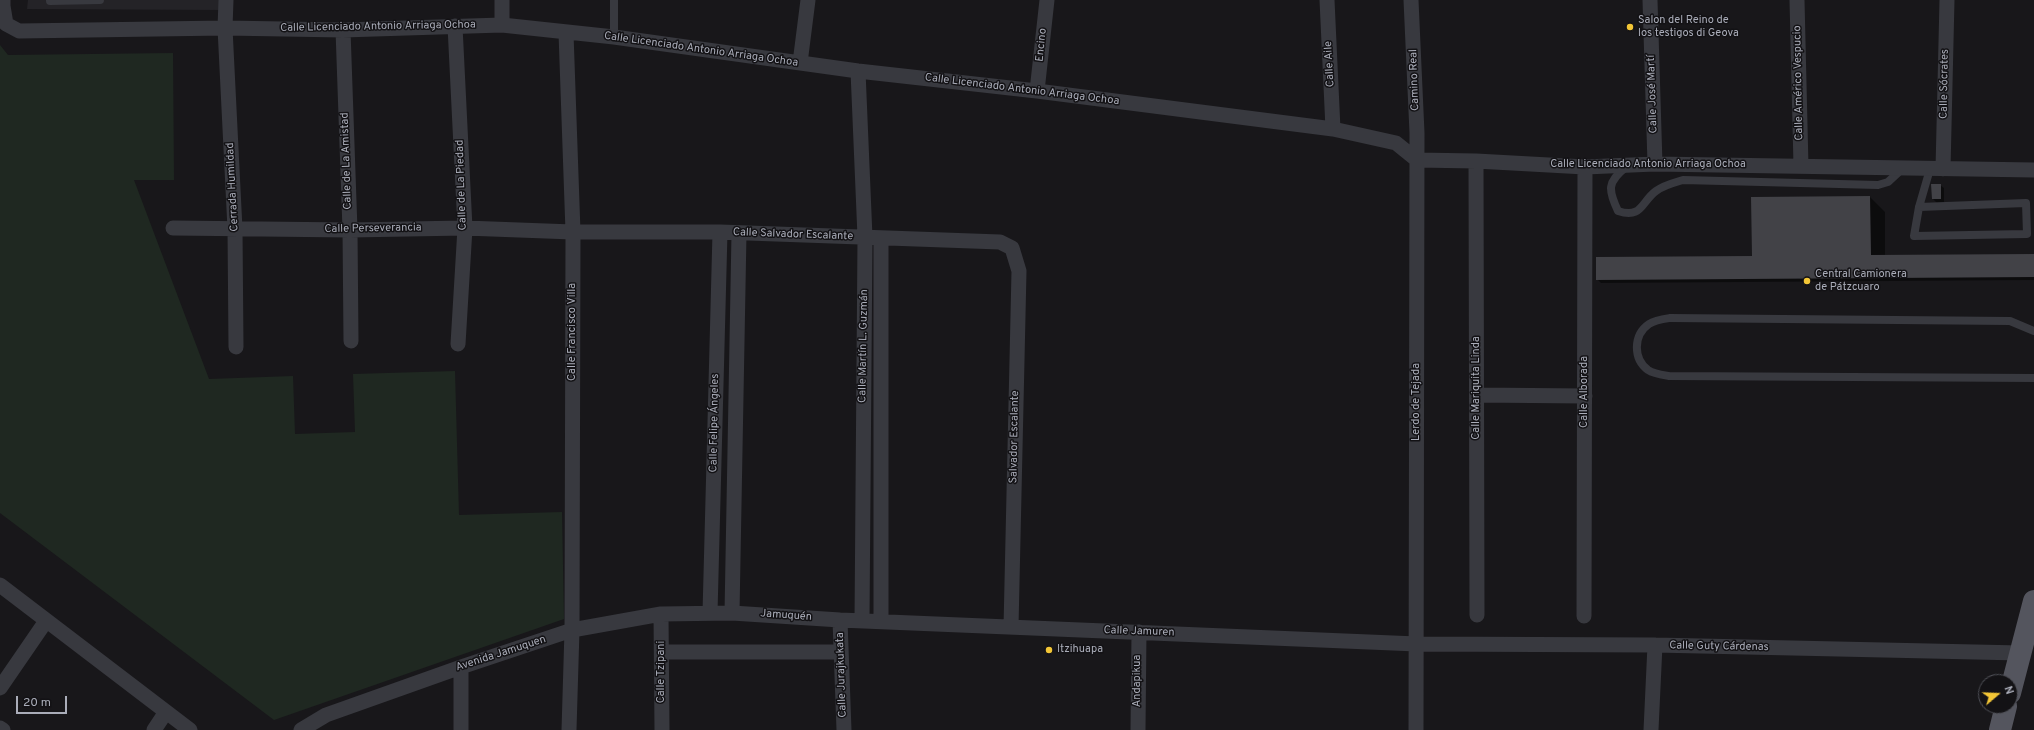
<!DOCTYPE html>
<html>
<head>
<meta charset="utf-8">
<style>
  body { margin:0 }
  #map { position:relative; width:2034px; height:730px; overflow:hidden; background:#18171a; font-family:Overpass,sans-serif }
  canvas { display:block }
  .north { position:absolute; left:1978px; top:674px; width:40px; height:40px; box-sizing:border-box; background:#131215; border:1px solid #4f5057; border-radius:50%; rotate:71deg; font-size:11px; font-weight:700; line-height:16px; text-align:center; color:#aaadb9 }
  .north::after { content:''; display:block; margin:auto; width:14px; height:18px; background:#f3c636; clip-path:polygon(50% 0,100% 100%,50% 72%,0 100%) }
  .scale { position:absolute; left:16px; top:696px; width:51px; height:18px; box-sizing:border-box; border:2px solid #aaadb9; border-top:0; padding-left:5px; font-size:12px; line-height:14px; white-space:nowrap; color:#aaadb9; -webkit-text-stroke:3px #131215; paint-order:stroke }
</style>
</head>
<body>
<div id="map">
<canvas width="2034" height="730"></canvas>
<div class="north">N</div>
<div class="scale">20 m</div>
</div>
<script>
const c = document.querySelector('canvas').getContext('2d');
c.lineJoin = 'round';
function fillPath(path, color) {
  c.fillStyle = color;
  c.fill(path, 'evenodd');
}
function stroke(path, color, width, dash) {
  c.strokeStyle = color;
  c.lineWidth = width;
  c.lineCap = dash ? 'butt' : 'round';
  c.setLineDash(dash || []);
  c.stroke(path);
}
function write(font, color, halo, rows, align = 'center') {
  c.font = font + ' Overpass,sans-serif';
  c.lineWidth = 3;
  c.setLineDash([]);
  c.textBaseline = 'middle';
  c.strokeStyle = halo;
  c.fillStyle = color;
  for (const [text, x, y, turn = 0] of rows) {
    c.save();
    c.translate(x, y);
    c.rotate((+turn || 0) * Math.PI / 180);
    c.textAlign = isNaN(turn) ? turn : align;
    if (halo) c.strokeText(text, 0, 0);
    c.fillText(text, 0, 0);
    c.restore();
  }
}
fillPath(new Path2D(`
  M28 0H221V10L27 9Z`), '#242327');
fillPath(new Path2D(`
  M0 45 8 55 173 53 174 180H134L209 379 293 376 295 434 355 432 353 374 455 371 459 515 562 512 564 619 274 720 0 513Z`), '#1f2821');
fillPath(new Path2D(`
  M1932 185H1940L1944 188V202L1937 203 1933 199Z
  M1870 197 1885 212V256L2034 255V280L1601 283 1597 279 1753 257Z`), '#0007');
fillPath(new Path2D(`
  M1931 184H1941V199H1932Z
  M1870 196 1871 255 2034 254V277L1596 280V257L1752 256 1751 197Z`), '#424247');
stroke(new Path2D(`
  M614 0V37
  M50 1 100 0
  M1626 167C1607 182 1608 190 1618 211 1642 219 1641 202 1656 191 1664 185 1673 183 1683 180L1878 185 1888 182 1902 169
  M1919 207 2026 203 2027 234 1914 236 1919 207 1930 169
  M2034 331 2010 321 1670 318C1663 319 1655 320 1649 324 1633 335 1633 359 1648 370 1654 374 1663 375 1669 376L2034 378`), '#38393f', 8);
stroke(new Path2D(`
  M3 0V6L6 24 19 31 225 28 343 30 502 25 614 37 858 71 1037 91 1333 129 1396 143 1417 160 1476 161 1585 167 1655 164 2034 170
  M226 0 225 28 235 229 236 347
  M502 0V25
  M1327 0 1333 129
  M1411 0 1417 133 1416 730
  M1650 0 1655 164
  M1797 0 1801 166
  M455 26 465 228 458 344
  M343 30 350 230 351 341
  M566 33 573 232 572 630 569 730
  M800 63 808 0
  M858 71 865 237 862 620
  M1037 91 1047 0
  M1476 161 1477 615
  M1943 169 1947 0
  M173 228 350 230 465 228 573 232H720L1000 242 1012 248 1019 271 1011 627
  M881 238V621
  M1477 395 1585 396
  M0 585 190 730
  M710 613 720 232
  M732 613 739 233
  M661 614 662 730
  M1584 616 1585 167
  M840 620 844 730
  M662 652H840
  M0 688 46 621
  M0 728 3 730
  M154 730 166 712
  M301 730 326 715 461 667 572 630 661 614 732 613 840 620 1417 644 1655 645 2021 653
  M461 730V667
  M1138 730 1139 632
  M1651 730 1655 645`), '#38393f', 15);
stroke(new Path2D(`
  M2010 693 2034 601
  M2000 730 2006 706`), '#54555e', 22);
for (const [x, y, r, color] of [
  [1630,27,4,"#f3c636"],
  [1807,281,4,"#f3c636"],
  [1049,650,4,"#f3c636"]
]) {
  const dot = new Path2D();
  dot.arc(x, y, r, 0, 2 * Math.PI);
  c.fillStyle = color;
  c.fill(dot);
  stroke(dot, '#131215', 1.5);
}
write('11px', '#aaadb9', '#131215', [
  ["Salon del Reino de",1638,21],
  ["los testigos di Geova",1638,34],
  ["Central Camionera",1815,275],
  ["de Pátzcuaro",1815,288],
  ["Itzihuapa",1057,650]
], 'left');
write('11px', '#aaadb9', '#131215', [
  ["Calle Licenciado Antonio Arriaga Ochoa",378,27,-1],
  ["Encino",1042,45,-84],
  ["Calle Licenciado Antonio Arriaga Ochoa",701,50,8],
  ["Calle Aile",1330,64,-93],
  ["Camino Real",1415,80,-92],
  ["Calle Américo Vespucio",1799,83,-91],
  ["Calle Sócrates",1945,84,-89],
  ["Calle Licenciado Antonio Arriaga Ochoa",1022,90,7],
  ["Calle José Martí",1653,94,-92],
  ["Calle de La Amistad",347,161,-92],
  ["Calle Licenciado Antonio Arriaga Ochoa",1648,165],
  ["Calle de La Piedad",462,185,-92],
  ["Cerrada Humildad",233,187,-93],
  ["Calle Perseverancia",373,229,-1],
  ["Calle Salvador Escalante",793,235,2],
  ["Calle Francisco Villa",573,332,-90],
  ["Calle Martín L. Guzmán",864,346,-89],
  ["Calle Mariquita Linda",1477,388,-90],
  ["Calle Alborada",1585,392,-90],
  ["Lerdo de Tejada",1417,402,-90],
  ["Calle Felipe Ángeles",715,423,-89],
  ["Salvador Escalante",1015,437,-89],
  ["Jamuquén",786,616,4],
  ["Calle Jamuren",1139,632,2],
  ["Calle Guty Cárdenas",1719,647,1],
  ["Avenida Jamuquen",501,654,-18],
  ["Calle Tzipani",662,672,-90],
  ["Calle Jurajkukata",842,675,-92],
  ["Andapikua",1138,681,-90]
]);
</script>
</body>
</html>
